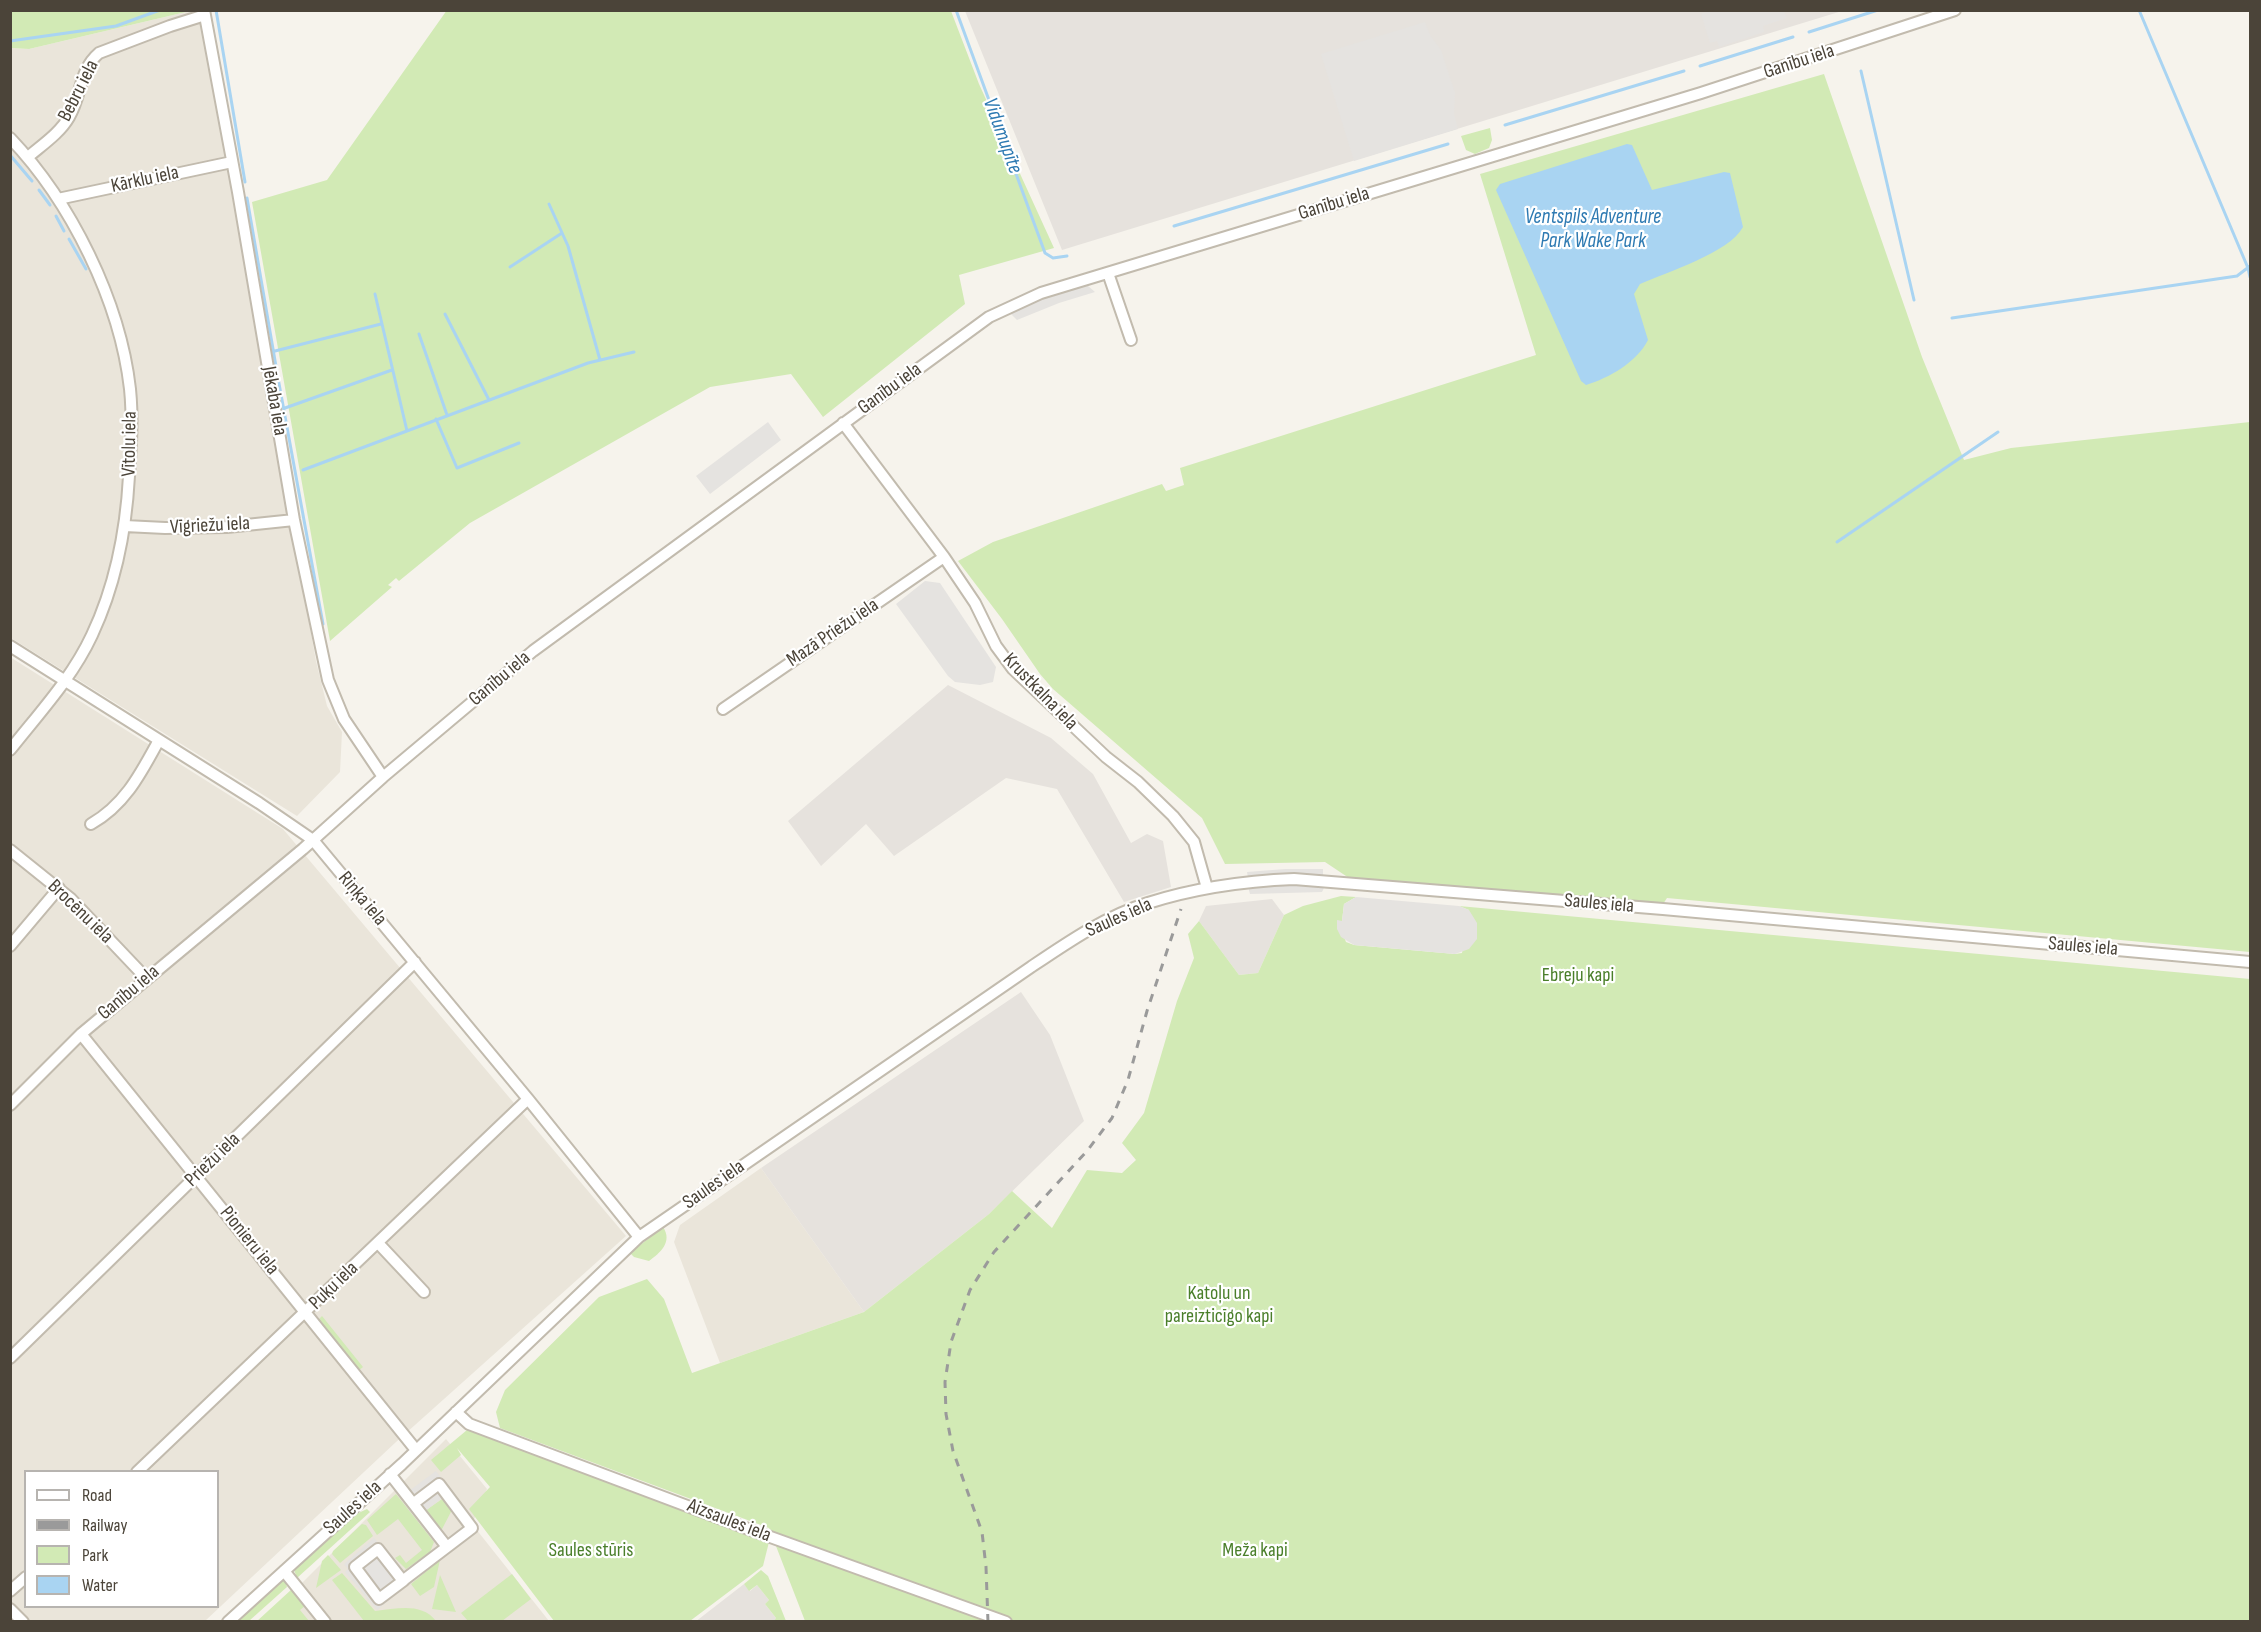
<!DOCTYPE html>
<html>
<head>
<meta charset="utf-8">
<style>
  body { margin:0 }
  #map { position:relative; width:2261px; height:1632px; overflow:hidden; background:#f6f3ec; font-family:"Sofia Sans Condensed",sans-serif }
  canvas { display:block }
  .frame { position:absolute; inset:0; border:12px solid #4b4439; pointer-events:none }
  .legend { position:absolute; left:24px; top:1470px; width:195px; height:138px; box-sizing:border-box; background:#fff; border:2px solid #b7b4b0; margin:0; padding:8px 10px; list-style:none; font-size:18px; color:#4b4439 }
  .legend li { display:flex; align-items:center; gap:12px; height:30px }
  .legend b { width:30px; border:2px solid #b7b4b0 }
</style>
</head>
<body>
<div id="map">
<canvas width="2261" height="1632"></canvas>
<div class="frame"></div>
<ul class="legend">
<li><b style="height:8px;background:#fff"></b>Road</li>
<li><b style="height:8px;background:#9a9a9a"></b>Railway</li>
<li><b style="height:16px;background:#d2eab5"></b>Park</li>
<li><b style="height:16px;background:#a9d4f2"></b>Water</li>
</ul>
</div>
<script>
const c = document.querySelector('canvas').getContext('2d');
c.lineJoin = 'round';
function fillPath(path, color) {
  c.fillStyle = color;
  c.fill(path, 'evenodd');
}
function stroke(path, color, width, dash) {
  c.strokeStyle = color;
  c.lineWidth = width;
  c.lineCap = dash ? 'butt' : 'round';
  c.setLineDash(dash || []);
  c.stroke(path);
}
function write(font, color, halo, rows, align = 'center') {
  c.font = font + ' "Sofia Sans Condensed",sans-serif';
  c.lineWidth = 4.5;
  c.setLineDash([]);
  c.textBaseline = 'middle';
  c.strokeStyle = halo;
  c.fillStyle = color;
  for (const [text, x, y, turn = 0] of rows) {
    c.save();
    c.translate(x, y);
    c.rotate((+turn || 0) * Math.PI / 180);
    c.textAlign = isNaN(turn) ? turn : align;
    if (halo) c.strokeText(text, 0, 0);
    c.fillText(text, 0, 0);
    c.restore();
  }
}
fillPath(new Path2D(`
  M190 11H200L316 661 327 706 342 732 340 772 297 816 11 638 10 48 29 49Z
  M10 657 283 829 626 1236 396 1442 205 1621H11ZM26 1472H218V1606H26Z
  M761 1168 864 1312 720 1363 674 1242 680 1225Z
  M446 1439 487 1489 472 1524 549 1621 263 1622Z`), '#eae5da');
fillPath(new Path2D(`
  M965 11H1842L1062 250Z
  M948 685 1051 738 1093 774 1131 843 1147 834 1163 841 1171 887 1124 902 1057 789 1006 778 894 856 866 824 821 866 788 821Z
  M1272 899 1284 915 1258 973 1239 975 1199 921 1206 906Z
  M1021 992 1050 1035 1084 1121 989 1214 864 1312 761 1168Z
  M744 1584 750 1591 757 1585 769 1600 765 1604 776 1618 774 1622H695Z`), '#e6e2dd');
fillPath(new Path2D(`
  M11 10H190V11L29 49 11 48Z
  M447 10 951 11 979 84 1054 248 959 275 965 304 823 417 791 374 710 387 470 523 399 581 396 578 388 585 392 587 330 641 252 202 327 180Z
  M1824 74 1922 357 1964 460 2011 448 2250 422V952L1667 898 1663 904 1349 878 1325 862 1225 864 1202 818 1053 689 1040 674 1002 619 958 561 993 542 1162 484 1166 491 1184 485 1180 468 1536 355 1480 174Z
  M1490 128 1492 140 1489 148 1475 154 1466 150 1461 136Z
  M1341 896 1356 897 1344 904 1342 921H1338L1346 942 1354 945 1455 954 1462 953 1469 910 1459 906 2250 979V1621H805L769 1528 500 1428 496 1412 505 1390 599 1297 647 1279 664 1299 692 1373 864 1312 989 1214 1012 1191 1052 1228 1087 1170 1122 1173 1136 1160 1122 1143 1144 1113 1177 1001 1194 958 1188 934 1199 921 1239 975 1258 973 1284 915 1303 906Z
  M663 1227C673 1242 660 1253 649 1261L634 1257 630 1253Z
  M322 1316 363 1367 358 1371 317 1321Z
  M467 1430 769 1542 763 1566 690 1621H554L469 1509 490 1487 457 1448 461 1455 441 1472 431 1460Z
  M396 1494 434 1542 430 1552 406 1569 395 1558 400 1555 406 1563 422 1550 398 1519 377 1535 367 1520Z
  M445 1497 453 1508 441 1531 425 1511Z
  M367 1509 370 1512 297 1578 294 1570 352 1516Z
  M362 1524 366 1525 373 1536 340 1563 332 1554 333 1551Z
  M328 1555 341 1570 316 1588 322 1561Z
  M440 1560 434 1587 420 1596 411 1584Z
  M761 1570 768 1576 786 1621H774L776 1618 765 1604 769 1600 757 1585 749 1591 744 1584Z
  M342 1573 375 1611C397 1609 421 1602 436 1621H364L332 1580Z
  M512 1574 531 1599 502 1621H468L461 1613Z
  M440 1575 456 1612 432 1609Z
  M281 1580H285L287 1587 249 1621 236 1622Z
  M292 1589 306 1605 300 1610 309 1621 256 1622Z`), '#d2eab5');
fillPath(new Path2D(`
  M1708 11H1784L1787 18 1763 26 1764 32 1719 47 1717 41 1710 43 1701 14Z
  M1425 22 1430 35 1441 50 1455 93 1454 113 1458 129 1354 161 1321 54Z
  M1087 285 1095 292 1059 303 1017 320 1010 313 1052 295Z
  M768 422 781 440 710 494 696 476Z
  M925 581 940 583 996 667 993 682 980 685 955 682 948 676 896 604Z
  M1285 869H1323V877L1248 878 1247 872Z
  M1290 885 1325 886 1322 892 1250 894 1248 887Z
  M1356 897 1459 906 1469 910 1477 923V939L1469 949 1455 954 1354 945 1341 937 1337 929V920L1342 921 1344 904Z
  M436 1471 451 1491 424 1512 409 1491Z
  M374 1538 410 1582 377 1610 345 1572 348 1569 344 1564Z`), '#e5e3e0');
fillPath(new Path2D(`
  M1627 144 1632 145 1652 190 1724 172 1730 173 1743 227C1729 253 1667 272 1640 284L1634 294 1648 340C1637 362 1609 378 1586 385L1581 381 1496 190 1500 184Z`), '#a9d4f2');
stroke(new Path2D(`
  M216 10 245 182
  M956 10 1045 253 1053 258 1067 256
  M2139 10 2248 268 2250 277
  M1809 32 1878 10
  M10 41 116 26 160 10
  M1700 66 1793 37
  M1861 71 1914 300
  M1505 125 1684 71
  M10 155 32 181
  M39 190 50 205
  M247 198 278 378 323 624
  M549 204 568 246 600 360
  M56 216 64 231
  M1174 226 1448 144
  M69 239 86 269
  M510 267 562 233
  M375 294 407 431
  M445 314 489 400
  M1952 318 2237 276 2250 266
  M419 334 447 415
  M275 351 381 324
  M285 408 392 370
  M436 419 457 468 519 443
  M303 470 588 363 634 352
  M1837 542 1998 432`), '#a9d4f2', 3);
const minor = new Path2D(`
  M204 10 238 192 294 520 328 680 344 719 383 777
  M10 138C71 202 120 301 130 389 133 418 131 447 129 476 126 532 116 584 92 635 72 678 40 712 10 750
  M28 157C42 145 60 133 69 117 82 95 79 70 99 53L170 26 205 15
  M58 199 232 162
  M1108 273 1131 340
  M843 423 944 557 975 603 996 646 1013 669 1106 757 1138 782 1173 816 1194 842 1207 888
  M125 526 165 528 227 527 294 520
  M10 646 259 803 313 840 528 1099 639 1237
  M723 709 944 557
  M91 824C125 805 141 773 159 740
  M10 850 71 899 146 978
  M10 946 59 888
  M81 1034 416 1450
  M10 1105 81 1034 303 849 383 777 533 651 989 317 1041 293 1701 93 1955 10
  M378 1243 424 1292
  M10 1358 415 962
  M456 1412 469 1424 751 1530 1006 1622
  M137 1472 528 1099
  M390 1474 447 1547
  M284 1571 325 1622
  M403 1581 378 1549 355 1567 379 1599 403 1581 405 1579 472 1528 439 1484 414 1503
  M10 1591 26 1577
  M10 1609 23 1622
  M228 1622 402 1464 639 1237 1031 967C1068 942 1106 916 1148 903 1195 888 1245 881 1294 879L1663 909 2250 962`);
stroke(minor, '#c2bbae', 14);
stroke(minor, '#fff', 10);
stroke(new Path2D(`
  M988 1622 986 1567 982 1532 953 1451 946 1414 945 1382 951 1342 970 1290 994 1252 1087 1151 1112 1118 1128 1080 1147 1011 1181 909`), '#9a9a9a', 3, [8, 8]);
write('20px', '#4b4439', '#fff', [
  ["Ganību iela",1799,62,-18],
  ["Bebru iela",79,91,-63],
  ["Kārklu iela",145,180,-12],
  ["Ganību iela",1334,204,-17],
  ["Ganību iela",890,389,-36],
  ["Jēkaba iela",274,401,80],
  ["Vītolu iela",130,444,-89],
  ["Vīgriežu iela",210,526,-3],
  ["Mazā Priežu iela",833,633,-34],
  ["Ganību iela",500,679,-40],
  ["Krustkalna iela",1040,692,46],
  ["Riņķa iela",362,899,50],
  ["Saules iela",1599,904,5],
  ["Brocēnu iela",80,912,44],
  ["Saules iela",1119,918,-24],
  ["Saules iela",2083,947,5],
  ["Ganību iela",129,993,-40],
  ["Priežu iela",213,1160,-44],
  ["Saules iela",714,1185,-35],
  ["Pionieru iela",249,1241,51],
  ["Puķu iela",334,1286,-44],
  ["Saules iela",353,1508,-42],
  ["Aizsaules iela",729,1521,21]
]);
write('20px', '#4a7f2a', '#fff', [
  ["Ebreju kapi",1578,976],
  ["Katoļu un",1219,1294],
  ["pareizticīgo kapi",1219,1317],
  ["Saules stūris",591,1551],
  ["Meža kapi",1255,1551]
]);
write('italic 21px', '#2e7ab2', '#fff', [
  ["Vidumupīte",1002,136,70],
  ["Ventspils Adventure",1593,218],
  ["Park Wake Park",1593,242]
]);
</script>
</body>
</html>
